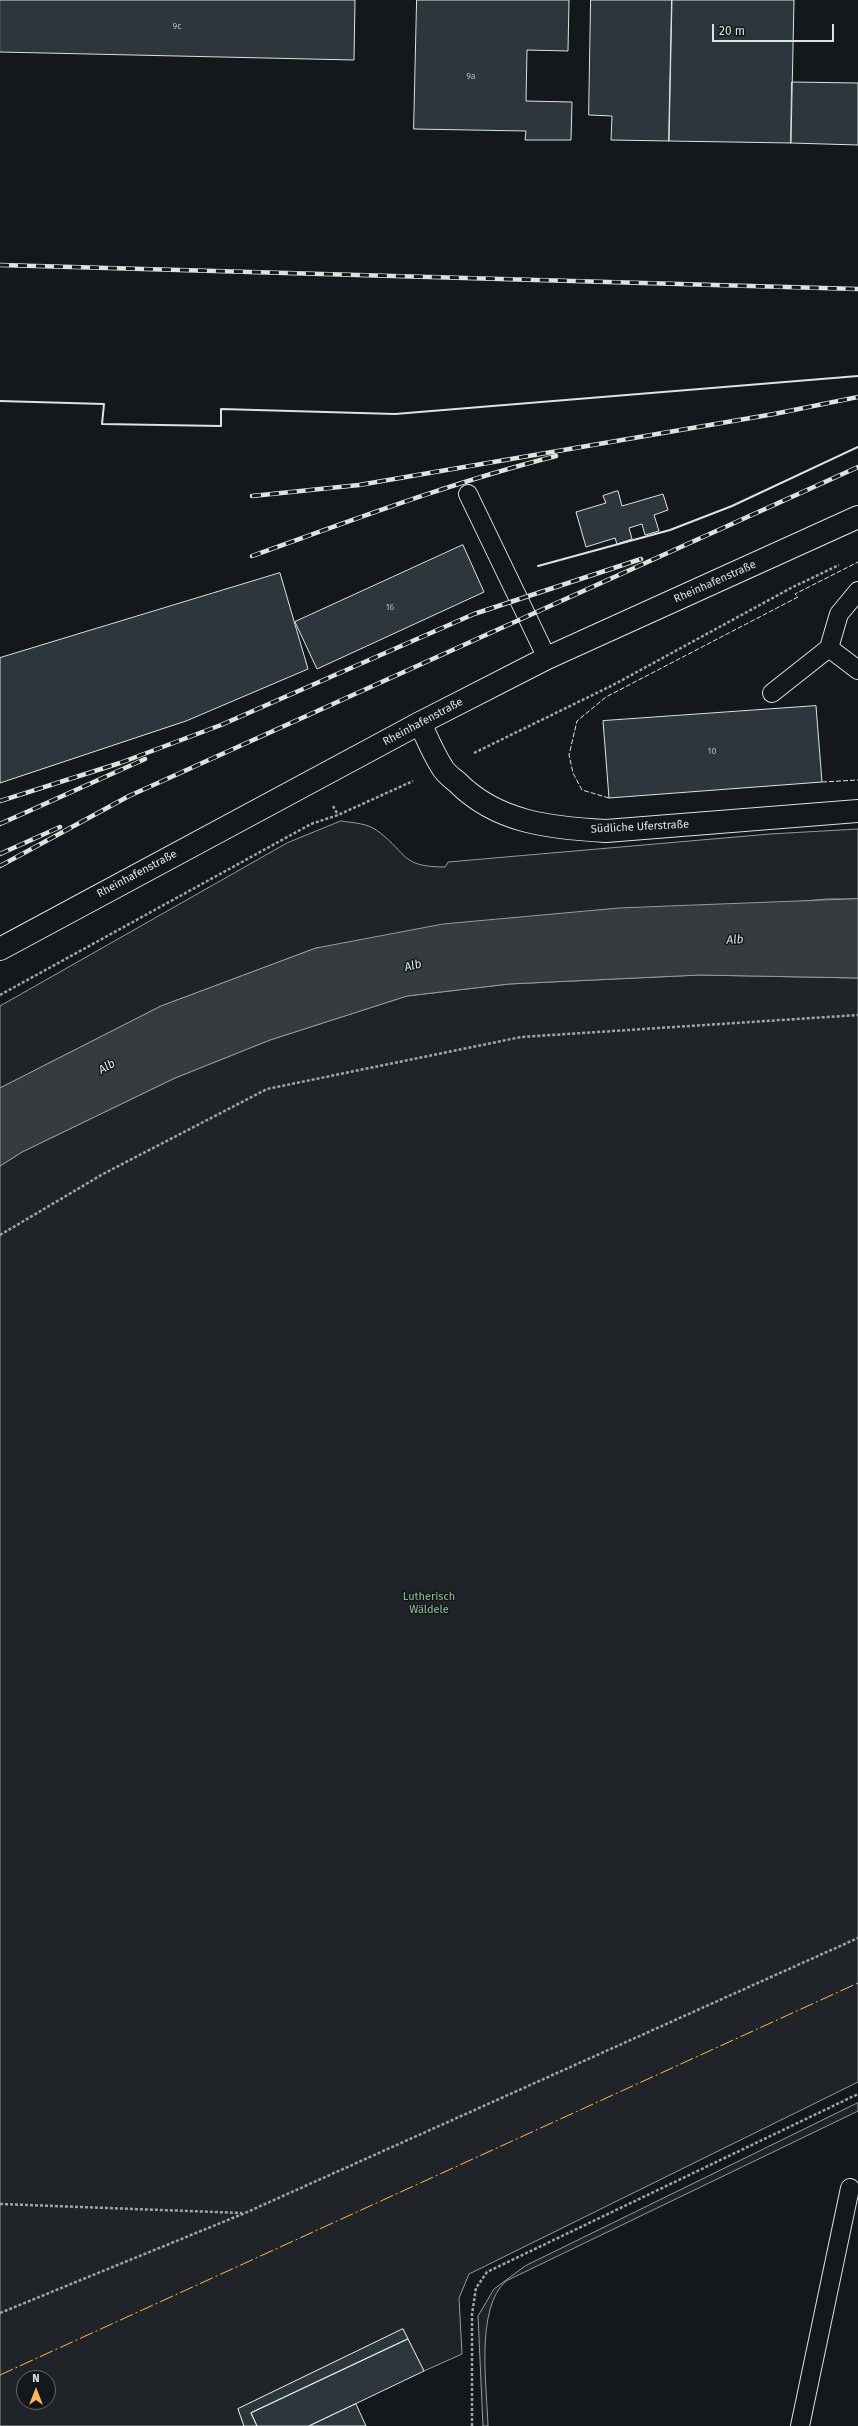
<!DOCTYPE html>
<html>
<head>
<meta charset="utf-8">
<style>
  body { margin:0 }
  #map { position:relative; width:858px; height:2426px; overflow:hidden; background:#14181c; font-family:"Fira Sans",sans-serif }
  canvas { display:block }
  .north { position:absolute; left:16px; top:2370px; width:40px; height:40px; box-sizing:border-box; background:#14181c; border:1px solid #626a69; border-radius:50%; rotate:0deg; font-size:11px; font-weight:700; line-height:16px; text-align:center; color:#d8e6dc }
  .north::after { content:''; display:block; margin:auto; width:14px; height:18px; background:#ffb74d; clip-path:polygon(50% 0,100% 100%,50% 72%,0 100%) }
  .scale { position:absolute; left:712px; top:24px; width:122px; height:18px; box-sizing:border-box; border:2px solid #d8e6dc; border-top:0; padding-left:5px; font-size:12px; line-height:14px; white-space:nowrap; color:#d8e6dc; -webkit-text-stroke:3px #14181c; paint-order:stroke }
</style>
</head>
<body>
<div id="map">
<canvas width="858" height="2426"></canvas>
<div class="north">N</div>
<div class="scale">20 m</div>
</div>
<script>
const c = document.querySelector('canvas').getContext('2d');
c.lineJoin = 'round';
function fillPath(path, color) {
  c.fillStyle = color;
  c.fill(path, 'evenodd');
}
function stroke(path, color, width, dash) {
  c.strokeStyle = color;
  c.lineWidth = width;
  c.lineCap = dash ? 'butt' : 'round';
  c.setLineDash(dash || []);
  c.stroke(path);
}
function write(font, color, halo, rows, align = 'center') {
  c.font = font + ' "Fira Sans",sans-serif';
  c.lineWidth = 3;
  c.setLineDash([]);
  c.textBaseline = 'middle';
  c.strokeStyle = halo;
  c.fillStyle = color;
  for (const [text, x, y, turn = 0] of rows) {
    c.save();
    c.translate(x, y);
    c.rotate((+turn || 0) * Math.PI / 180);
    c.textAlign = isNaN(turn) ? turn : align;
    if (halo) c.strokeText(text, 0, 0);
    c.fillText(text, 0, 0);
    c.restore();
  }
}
const green = new Path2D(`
  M341 821C354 823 368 823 379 832 408 854 401 867 445 867L448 862 770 834 858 829V899H826L316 948 161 1006 0 1088V1006L287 843Z
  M700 975 858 978V2082L469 2274 459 2298 462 2354 424 2371 403 2329 238 2409 244 2426H0V1166L22 1152 175 1078 270 1040 407 996 509 984ZM24 2378H48V2402H24Z
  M858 2103V2111L506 2281C475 2308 487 2388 488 2426H483L478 2316 494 2289 525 2266Z`);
fillPath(green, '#202428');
stroke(green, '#939e99', 1);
const water = new Path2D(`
  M858 899V978L700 975 509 984 407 996 270 1040 175 1078 22 1152 0 1166V1088L161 1006 316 948 443 924 619 908Z`);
fillPath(water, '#363b3e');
stroke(water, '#939e99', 1);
const building = new Path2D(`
  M0 0H355L354 60 0 52Z
  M417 0H569L568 51 527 50 526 101 572 102 571 140H525L526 131 414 129Z
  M591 0H672L669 141 611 140 612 116 589 115Z
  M672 0H794L791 143 669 141Z
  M792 82 858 83V145L791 143Z
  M618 491 622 506 663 494 668 510 654 515 659 531 645 535 642 524 629 528 632 539 617 544 615 538 586 547 576 512 606 503 603 496Z
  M463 545 484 592 317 669 295 622Z
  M280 573 308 669 186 721 0 783V658Z
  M816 706 822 782 609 798 603 721Z
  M403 2329 408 2339 251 2413 257 2426H244L238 2409Z
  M408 2339 424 2371 309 2426H257L251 2413Z
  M356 2404 366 2426H309Z`);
fillPath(building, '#2c363c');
stroke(building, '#d8e6dc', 1);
const lane = new Path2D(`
  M468 494 547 658
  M829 648 839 614 858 591
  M772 693 829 648 858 670
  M800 2426 850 2188`);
const street = new Path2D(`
  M420 723C427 738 433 753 442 767 445 773 452 778 457 782 497 823 552 828 606 831L858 811`);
const secondary = new Path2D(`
  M0 949 420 723 547 658 858 517`);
stroke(lane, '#d8e6dc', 20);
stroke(street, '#d8e6dc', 24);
stroke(secondary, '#d8e6dc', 24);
stroke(new Path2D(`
  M474 753 613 685 791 588 839 565
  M333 806 338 815
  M0 995 311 824 338 815 413 781
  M0 1235 103 1174 267 1089 521 1037 858 1015
  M0 2204 242 2213
  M0 2313 245 2213 858 1938
  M472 2426V2314L476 2288 487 2272 858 2094`), '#9da8a2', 2.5, [3, 2]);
stroke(lane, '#14181c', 18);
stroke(street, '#14181c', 22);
stroke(secondary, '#14181c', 22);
const rail = new Path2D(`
  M0 265 858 289
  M252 496 359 485 774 414 858 397
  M252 556C353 520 453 482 556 456
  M0 801 120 763 221 725 474 614 641 559
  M0 824 145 759
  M0 854 60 827
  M0 866 129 796 858 467`);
stroke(rail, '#d8e6dc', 4.5);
stroke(rail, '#14181c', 3, [9]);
stroke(new Path2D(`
  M822 782 858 780
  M609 798 582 790 573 773 569 755 577 721 606 697 798 597 795 594 858 562`), '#d8e6dc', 1, [5, 2]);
stroke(new Path2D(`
  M0 401 104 404 102 424 221 426V409L395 414 858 376
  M538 566 670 530 732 506 858 447`), '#d8e6dc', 2);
stroke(new Path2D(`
  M0 2375 858 1983`), '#ffb74d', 1, [14, 3, 2, 3]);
write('9px', '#adbab4', null, [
  ["9c",177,26],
  ["9a",471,76],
  ["16",390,607],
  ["10",712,751]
]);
write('11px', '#d8e6dc', '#14181c', [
  ["Rheinhafenstraße",715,582,-24],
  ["Rheinhafenstraße",423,722,-28],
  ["Südliche Uferstraße",640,827,-3],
  ["Rheinhafenstraße",137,874,-28]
]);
write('11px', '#8ac095', '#14181c', [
  ["Lutherisch",429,1597],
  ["Wäldele",429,1610]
]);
write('italic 12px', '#d8e6dc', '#14181c', [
  ["Alb",735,940,-2],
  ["Alb",413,966,-14],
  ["Alb",107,1067,-30]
]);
</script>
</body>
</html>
